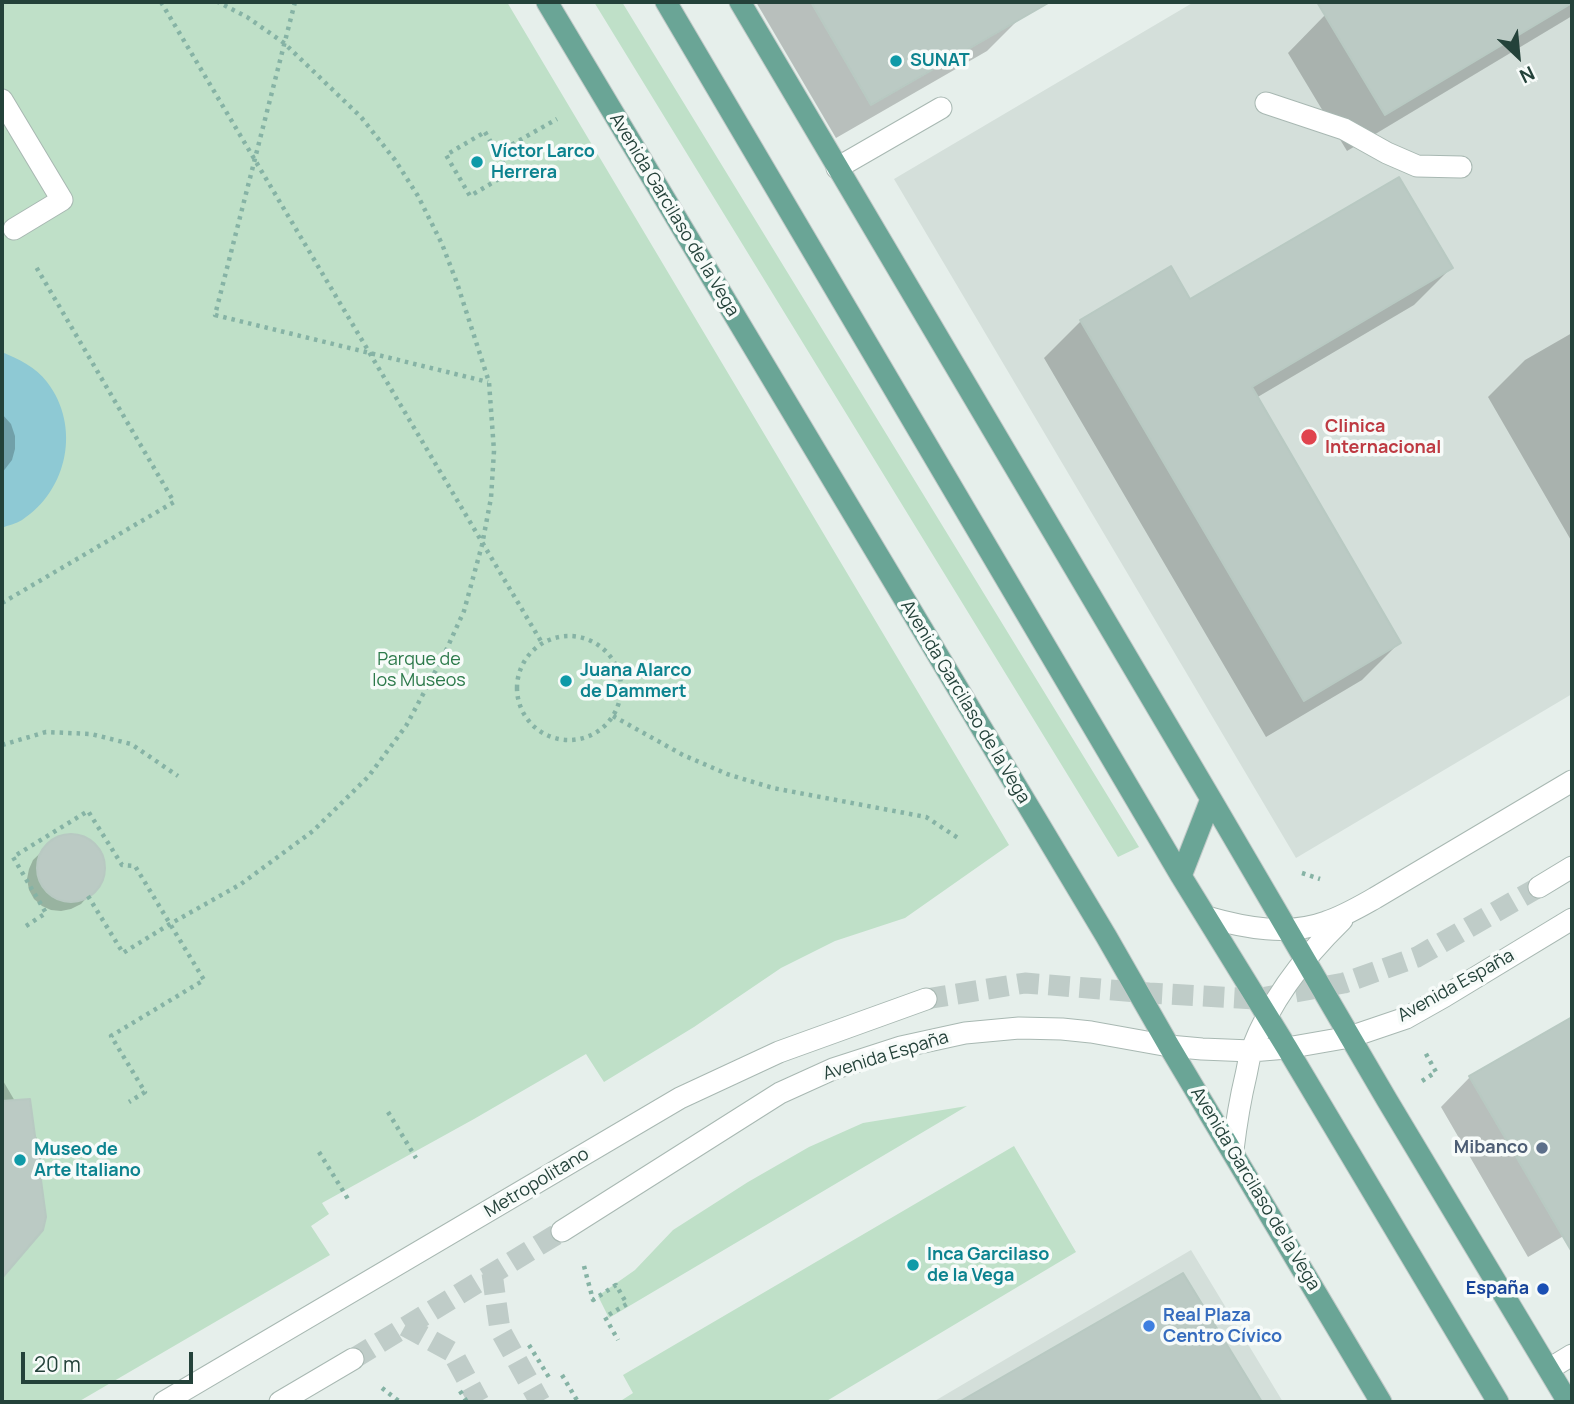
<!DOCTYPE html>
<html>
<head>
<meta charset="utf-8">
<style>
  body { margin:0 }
  #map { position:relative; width:1574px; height:1404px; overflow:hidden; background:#e6efeb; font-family:Manrope,sans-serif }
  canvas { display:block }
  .frame { position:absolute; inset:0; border:4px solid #24423a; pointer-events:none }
  .north { position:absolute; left:1483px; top:21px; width:70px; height:70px; -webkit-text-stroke:5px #f7fbf9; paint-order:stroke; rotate:154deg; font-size:19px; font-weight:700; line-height:28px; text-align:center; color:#24423a }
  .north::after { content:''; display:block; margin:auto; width:24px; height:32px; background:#24423a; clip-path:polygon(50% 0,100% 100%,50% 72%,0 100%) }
  .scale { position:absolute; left:21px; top:1352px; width:172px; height:32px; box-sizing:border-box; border:4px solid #24423a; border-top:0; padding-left:9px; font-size:21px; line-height:24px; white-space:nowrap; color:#24423a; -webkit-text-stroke:5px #f7fbf9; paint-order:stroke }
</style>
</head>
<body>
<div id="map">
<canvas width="1574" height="1404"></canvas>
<div class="frame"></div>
<div class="north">N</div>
<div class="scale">20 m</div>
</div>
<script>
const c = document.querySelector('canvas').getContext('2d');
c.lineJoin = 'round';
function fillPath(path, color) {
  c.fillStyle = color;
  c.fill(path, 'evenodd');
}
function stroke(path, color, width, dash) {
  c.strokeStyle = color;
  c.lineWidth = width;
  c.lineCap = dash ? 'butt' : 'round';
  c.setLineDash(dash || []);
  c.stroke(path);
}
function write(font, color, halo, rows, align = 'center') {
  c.font = font + ' Manrope,sans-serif';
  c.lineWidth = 7;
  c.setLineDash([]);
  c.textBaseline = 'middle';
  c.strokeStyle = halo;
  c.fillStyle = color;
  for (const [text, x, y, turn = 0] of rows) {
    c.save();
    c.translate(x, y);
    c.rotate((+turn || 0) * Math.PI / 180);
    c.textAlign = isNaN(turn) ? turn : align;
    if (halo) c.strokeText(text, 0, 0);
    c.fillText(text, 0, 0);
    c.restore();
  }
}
fillPath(new Path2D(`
  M1194 2H1572V694L1296 858 894 179Z
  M1191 1250 1283 1402H933Z`), '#d4dfda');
fillPath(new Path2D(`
  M2 2H507L1009 845 905 918 835 941 781 968 694 1027 604 1082 586 1054 474 1119 322 1203 329 1214 311 1226 330 1255 78 1402H2Z
  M594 2H622L1139 847 1118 857Z
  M967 1106 609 1318 598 1296 635 1270 673 1230 748 1182 809 1147 863 1123Z
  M1014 1146 1076 1252 825 1402H619L633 1393 623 1375Z`), '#bfe0c8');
fillPath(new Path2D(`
  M2 352C18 359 36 367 47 382 81 426 68 490 22 520 16 524 8 525 2 528Z`), '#8ec9d4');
fillPath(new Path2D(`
  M756 2H1013L1021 17 987 51 836 138Z
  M1348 2H1572V16L1347 151 1288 53 1325 15Z
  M1451 268 1414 305 1256 398 1399 643 1362 680 1266 737 1044 358 1081 321Z
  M1572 333V542L1488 397 1525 360Z
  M2 414 11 424 15 436V449L12 460 2 473Z
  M74 835 84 838 93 844 100 853 103 863V874L99 884 81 904 71 909 61 911 51 910 42 906 34 899 29 890 27 879 29 869 33 860 52 842 63 837Z
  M1572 1019V1231L1528 1257 1441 1107 1470 1077Z
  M2 1079 46 1154 37 1163 29 1244 2 1271Z
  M1183 1275 1260 1402H963Z`), '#0003');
const building = new Path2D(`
  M811 2H1050L871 105Z
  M1317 2H1572V3L1385 115Z
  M1399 177 1453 268 1252 387 1401 643 1304 701 1080 320 1171 266 1190 299Z
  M37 868a34 34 0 1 1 68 0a34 34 0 1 1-68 0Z
  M1572 1017V1252L1469 1076Z
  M30 1099 46 1217 43 1230 2 1278V1101Z
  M1183 1273 1262 1402H959Z`);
fillPath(building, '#bbcac4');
stroke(building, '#b8c9c2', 2);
stroke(new Path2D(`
  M926 999 1025 983 1149 993 1256 999 1344 983 1417 957 1539 887
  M492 1273 500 1330 540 1402
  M405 1326 452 1352 479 1402
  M353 1359 562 1231`), '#bfccc8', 21, [21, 10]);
const minor = new Path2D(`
  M2 100 62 200 14 229
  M1266 103 1344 129 1387 153 1417 166 1461 167
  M837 168 941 108
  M1539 887 1572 867
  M1207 917C1245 928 1288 936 1326 922 1344 916 1359 907 1375 898L1572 781
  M1233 1150C1236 1125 1240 1100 1246 1075 1248 1066 1249 1057 1252 1049 1271 999 1304 957 1342 920
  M562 1231 780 1093 833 1069 901 1047 965 1033 1019 1028 1062 1029 1091 1032 1169 1046 1202 1049 1251 1051 1287 1048 1350 1037 1406 1018 1445 996 1572 919
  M1549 1369 1572 1355
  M164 1402 680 1098 779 1052 926 999
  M280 1402 353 1359`);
const major = new Path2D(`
  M547 2 1106 936 1169 1046 1381 1402
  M666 2 1181 876 1287 1048 1498 1402
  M740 2 1211 799 1387 1100 1568 1402
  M1181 876 1211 799`);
stroke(minor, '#a8b8b2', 23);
stroke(major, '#c2cac8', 23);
stroke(new Path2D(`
  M161 2 542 643
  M295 2 215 315 488 382
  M485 132 509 173 470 196 446 155Z
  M497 153 557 119
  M2 603 174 502 35 265
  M517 688a52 52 0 1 1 104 0a52 52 0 1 1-104 0Z
  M613 716 683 755 727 774 773 788 926 817 961 840
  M2 745 46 732 91 734 131 744 178 776
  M1302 873 1320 879
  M88 896 123 953 170 924 241 884 313 831 368 777 406 726 443 657 464 611 482 545 491 498 494 451 489 382 457 283 442 244 418 196 395 160 361 117 284 43 247 17 218 2
  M26 926 46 913 13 857 88 811 122 865 135 866 204 980 111 1036 145 1092 129 1102
  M1422 1081 1436 1072 1425 1052
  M388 1112 416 1158
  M319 1152 348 1199
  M584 1266 593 1300 616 1285 627 1304 605 1317 618 1340
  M529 1345 550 1379
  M562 1375 578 1402
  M382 1388 400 1402
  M460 1391 467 1402`), '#86b3a5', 4.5, [3.5, 5]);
stroke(minor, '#fff', 21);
stroke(major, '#6aa596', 21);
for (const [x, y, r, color] of [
  [896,61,7,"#0f9aa8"],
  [477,162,7,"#0f9aa8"],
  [1309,437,9,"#e0444e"],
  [566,681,7,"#0f9aa8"],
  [1542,1148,7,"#5c6f8a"],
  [20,1160,7,"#0f9aa8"],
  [913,1265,7,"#0f9aa8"],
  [1543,1289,7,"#1a4fb4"],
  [1149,1326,7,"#3f7fe0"]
]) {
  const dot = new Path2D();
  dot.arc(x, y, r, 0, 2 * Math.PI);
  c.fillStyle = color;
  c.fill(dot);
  stroke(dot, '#f7fbf9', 2.5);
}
write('bold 18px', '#0d838f', '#f7fbf9', [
  ["SUNAT",910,61],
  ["Víctor Larco",491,152],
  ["Herrera",491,173],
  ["Juana Alarco",580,671],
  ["de Dammert",580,692],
  ["Museo de",34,1150],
  ["Arte Italiano",34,1171],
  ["Inca Garcilaso",927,1255],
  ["de la Vega",927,1276]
], 'left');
write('18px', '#24423a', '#f7fbf9', [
  ["Avenida Garcilaso de la Vega",674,215,59],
  ["Avenida Garcilaso de la Vega",965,702,59],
  ["Avenida España",1456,986,-29],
  ["Avenida España",886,1056,-17],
  ["Metropolitano",537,1183,-31],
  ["Avenida Garcilaso de la Vega",1255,1189,59]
]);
write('bold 18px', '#be3a42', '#f7fbf9', [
  ["Clinica",1325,427],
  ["Internacional",1325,448]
], 'left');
write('18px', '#2d7a4b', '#f7fbf9', [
  ["Parque de",419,660],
  ["los Museos",419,681]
]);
write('bold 18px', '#4e5e75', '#f7fbf9', [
  ["Mibanco",1528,1148]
], 'right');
write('bold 18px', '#164399', '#f7fbf9', [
  ["España",1529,1289]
], 'right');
write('bold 18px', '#366cbe', '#f7fbf9', [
  ["Real Plaza",1163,1316],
  ["Centro Cívico",1163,1337]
], 'left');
</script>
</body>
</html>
